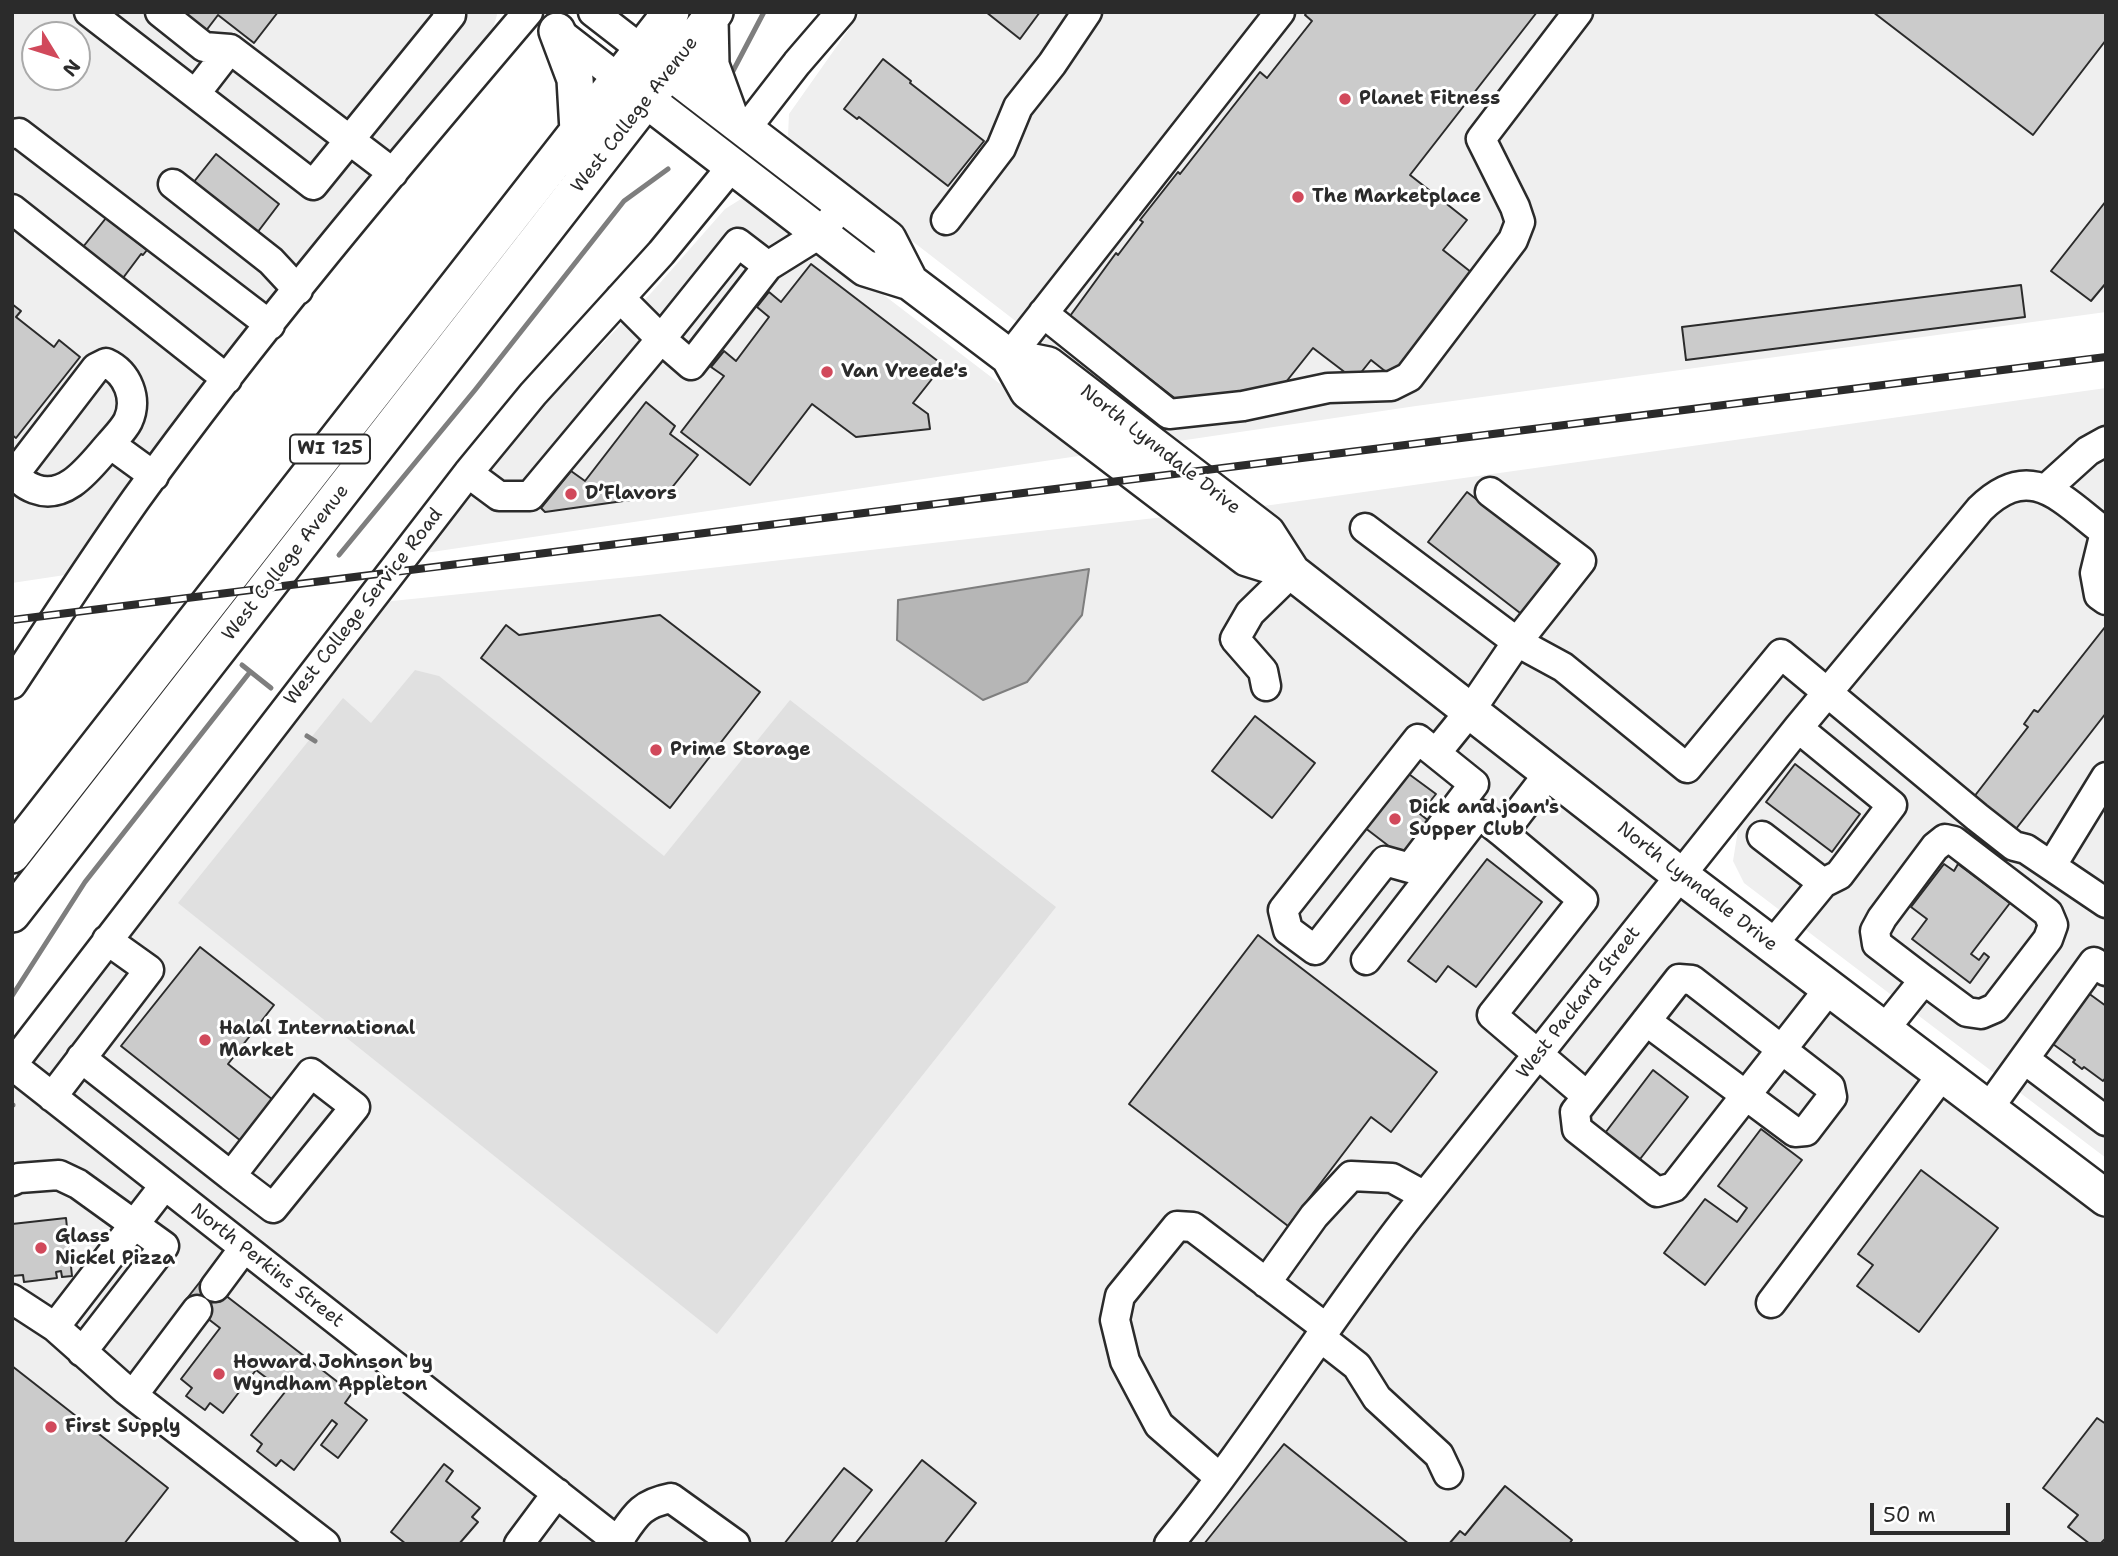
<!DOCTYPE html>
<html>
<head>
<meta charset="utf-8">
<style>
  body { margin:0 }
  #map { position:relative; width:2118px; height:1556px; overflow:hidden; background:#fff; font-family:"Shantell Sans",sans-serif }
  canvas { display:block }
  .frame { position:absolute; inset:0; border:14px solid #2b2b2b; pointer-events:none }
  .north { position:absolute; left:21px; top:21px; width:70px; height:70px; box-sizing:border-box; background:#fff; border:2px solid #aaa; border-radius:50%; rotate:128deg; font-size:19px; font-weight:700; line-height:28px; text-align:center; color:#2b2b2b }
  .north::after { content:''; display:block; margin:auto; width:24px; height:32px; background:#d1495b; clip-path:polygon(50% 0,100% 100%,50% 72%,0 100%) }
  .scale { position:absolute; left:1870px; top:1503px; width:140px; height:32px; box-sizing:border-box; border:4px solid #2b2b2b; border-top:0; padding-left:9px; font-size:21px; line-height:24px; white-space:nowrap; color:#2b2b2b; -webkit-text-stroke:5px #fff; paint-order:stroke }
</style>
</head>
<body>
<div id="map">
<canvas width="2118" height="1556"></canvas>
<div class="frame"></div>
<div class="north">N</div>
<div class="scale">50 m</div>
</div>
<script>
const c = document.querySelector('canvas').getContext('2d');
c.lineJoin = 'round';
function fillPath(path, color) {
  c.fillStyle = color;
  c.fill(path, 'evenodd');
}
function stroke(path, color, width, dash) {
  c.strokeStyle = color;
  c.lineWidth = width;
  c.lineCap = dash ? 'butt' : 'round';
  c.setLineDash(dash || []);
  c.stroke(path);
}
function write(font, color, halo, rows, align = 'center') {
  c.font = font + ' "Shantell Sans",sans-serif';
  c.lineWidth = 6;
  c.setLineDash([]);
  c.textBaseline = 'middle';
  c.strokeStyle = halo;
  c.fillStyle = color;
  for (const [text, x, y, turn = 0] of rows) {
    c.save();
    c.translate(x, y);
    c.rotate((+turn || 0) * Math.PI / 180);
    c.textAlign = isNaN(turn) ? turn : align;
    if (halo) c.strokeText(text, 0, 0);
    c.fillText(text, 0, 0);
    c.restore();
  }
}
fillPath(new Path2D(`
  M12 12H496L497 15 493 28 363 188 85 572 12 583ZM35 35H77V77H35Z
  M861 12H2106V312L1416 406 1172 442 797 152 791 146 788 135 789 114Z
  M741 199 757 201 775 212 1092 454 425 553 435 538 560 388 652 292 725 209Z
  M2106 388V1158L1744 883 1733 861 1738 830 1832 711 1798 728 1680 875 2106 1198V1544H12V1090L382 602 639 576 1271 505ZM255 1260 471 1437 248 1270Z`), '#efefef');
fillPath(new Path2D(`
  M415 670 439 676 664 856 790 700 1056 907 717 1334 178 903 343 698 371 723Z`), '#e0e0e0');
const water = new Path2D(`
  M1089 569 1082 615 1027 682 983 700 897 640 898 600Z`);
fillPath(water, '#b6b6b6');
stroke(water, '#7e7e7e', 2);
stroke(new Path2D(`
  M733 71 764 12
  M339 555 475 390 624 201 668 169
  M242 665 271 688
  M307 736 315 741
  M12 996 85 882 250 672
  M12 1105H13`), '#7e7e7e', 5);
const building = new Path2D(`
  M170 12H278L254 43 218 15 202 36Z
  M986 12H1040L1020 39Z
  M1307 12H1537L1410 175 1467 220 1443 250 1476 276 1395 379 1371 360 1355 380 1313 348 1282 387 1177 400 1070 316 1116 253 1118 255 1143 222 1140 220 1178 172 1180 174 1260 72 1267 78 1312 21 1305 15Z
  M1873 12H2106V40L2033 135Z
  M883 59 911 81 910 83 984 141 948 186 859 117 857 119 844 109Z
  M216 154 279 204 257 233 193 183Z
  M2106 201V283L2091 301 2051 271Z
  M106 218 147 250 143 255 141 254 123 278 108 266 106 268 83 247Z
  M811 264 943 365 913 403 928 414 930 429 856 437 812 404 750 485 681 432 724 376 711 367 724 351 736 361 769 317 757 307 769 292 781 302Z
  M2021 285 2025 317 1686 360 1682 327Z
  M12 304 21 311 16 317 54 347 59 340 80 357 16 438 12 435Z
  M646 402 675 426 670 434 698 455 666 495 545 512 541 508 571 471 585 481Z
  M1467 492 1563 566 1524 616 1428 542Z
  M660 615 760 692 670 808 481 658 506 625 519 635Z
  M2105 627 2106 713 2012 834 1970 802 2028 727 2024 724 2034 710 2038 712Z
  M1255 716 1315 763 1272 818 1212 771Z
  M1795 764 1860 814 1832 852 1766 802Z
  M1402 769 1436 794 1420 814 1434 825 1407 860 1360 824Z
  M1487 859 1542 902 1476 987 1448 966 1436 982 1408 961Z
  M1944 864 1954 871 1958 864 2010 903 1971 954 1979 960 1984 953 1989 957 1970 983 1912 939 1927 919 1911 907Z
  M1258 935 1437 1072 1391 1132 1371 1117 1288 1226 1129 1104Z
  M200 947 274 1005 228 1064 273 1100 241 1141 121 1046Z
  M2084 990 2106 1006V1077L2103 1081 2084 1067 2082 1069 2073 1062 2075 1060 2046 1039Z
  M1653 1070 1688 1097 1637 1163 1602 1137Z
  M1761 1129 1802 1160 1705 1285 1664 1253 1705 1199 1737 1222 1747 1208 1718 1186Z
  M1921 1170 1998 1228 1919 1332 1857 1286 1873 1265 1858 1254Z
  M66 1218 72 1276 62 1277 61 1271 56 1272 57 1278 24 1282 23 1275 12 1276V1224Z
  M203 1278 352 1393 345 1403 367 1420 338 1458 321 1445 337 1424 332 1420 294 1470 281 1460 276 1466 257 1451 262 1444 251 1435 285 1392 256 1370 223 1413 210 1403 205 1410 186 1396 192 1388 181 1379 220 1328 185 1301Z
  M12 1366 168 1488 124 1544H16L12 1541Z
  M2097 1418 2106 1424V1538L2100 1544H2090L2068 1527 2078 1515 2043 1488Z
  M1284 1444 1340 1489 1409 1544H1204Z
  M922 1460 976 1503 944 1544H855Z
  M444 1464 453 1471 446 1481 480 1508 472 1517 478 1522 459 1544H406L391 1532Z
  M844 1468 872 1490 830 1544H784Z
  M1505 1486 1572 1540 1569 1544H1449L1460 1531 1465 1535Z`);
fillPath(building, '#cbcbcb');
stroke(building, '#2b2b2b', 2);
const minor = new Path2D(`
  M89 12 313 185 451 15 447 12
  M160 12 204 47 230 49 393 173
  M593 12 642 50
  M555 29 618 78
  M196 93 230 49
  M745 130 797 63 841 12
  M12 134 19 133 270 325
  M173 184 271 261 298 290
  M12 209 227 379
  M946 220 1001 148 1018 107 1052 64 1087 12
  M768 266 738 243 661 339 691 365 768 266 821 233 831 220
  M1043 313 1169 414 1243 406 1328 388 1391 386 1409 377 1513 240 1520 222 1515 207 1481 139 1578 12
  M1009 357 1280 12
  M110 444C116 437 124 429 128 421 138 399 128 373 106 363L96 368 17 471C19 481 25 485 35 489 67 501 91 465 110 444L154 476
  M468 473 499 496H530L661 339 620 298
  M2046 489 2088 451 2106 441
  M1365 528 1517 642 1581 561 1490 492
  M2105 532 2095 573 2099 595 2106 600
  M12 684C53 622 93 560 136 499 258 330 393 171 528 12
  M1266 686 1263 671 1235 639 1250 613 1292 572
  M1418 739 1474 784 1410 868 1385 861 1315 950 1288 930 1283 910Z
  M1436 753 1470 711 1517 642 1563 667 1687 768 1781 654 1977 817 2014 846 2026 849 2106 903
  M1549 773 1503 833 1583 900 1492 1015 1587 1096
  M1762 836 1823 883
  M2052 865 2106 777
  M1772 945 1823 883 1839 875 1892 805 1798 728
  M1366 960 1479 814 1503 833
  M1646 1021 1795 1132 1806 1131 1832 1097 1830 1087 1692 980 1679 979 1575 1112 1577 1129 1657 1192 1674 1187C1725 1121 1777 1055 1829 989
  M1883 1031 1924 980 1967 1012 1981 1014 1995 1008 2048 939 2053 925 2048 913 1954 841 1945 839 1935 847 1882 918 1875 931 1877 944 1924 980
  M81 1058 231 1176 311 1073 355 1107 273 1208 231 1176
  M2024 1059 2094 962 2106 971
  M12 1065 468 473 533 394 661 253 733 165
  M12 1065 621 1544
  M52 1097 149 970 107 940
  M1988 1109 2024 1059 2106 1121
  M12 1181 19 1178 59 1175 78 1184 164 1246 82 1352
  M1266 1283 1314 1216 1351 1176 1392 1178 1425 1196
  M215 1287 244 1248
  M12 1299 55 1327 164 1186
  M1771 1303 1942 1075
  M55 1327 126 1390 325 1544
  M1320 1337 1357 1366 1377 1398 1439 1455 1448 1474
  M133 1395 197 1310
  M1220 1478 1159 1425 1125 1361 1115 1320 1120 1296 1177 1226 1193 1227 1326 1328
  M618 1541C635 1516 640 1504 671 1498L735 1544
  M519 1544 557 1493
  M1169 1544C1255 1439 1325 1323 1409 1216L1798 728 1980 509C2031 459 2061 499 2106 533`);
const major = new Path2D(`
  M710 19 711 65 730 117
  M557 31 575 79 578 131
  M651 57 888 239 910 282
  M618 78 865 268 910 282 1009 357 1028 391 1247 558 1292 572 1680 875 2106 1198
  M1009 357 1048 365 1267 533 1292 572
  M12 855 671 12
  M12 914 715 12`);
stroke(minor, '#2b2b2b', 33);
stroke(major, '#2b2b2b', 40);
stroke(minor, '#fff', 28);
stroke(major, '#fff', 35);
const rail = new Path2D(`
  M12 620 2106 357`);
stroke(rail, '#2b2b2b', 8);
stroke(rail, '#fff', 5, [16]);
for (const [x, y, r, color] of [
  [1345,99,7,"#d1495b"],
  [1298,197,7,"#d1495b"],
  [827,372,7,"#d1495b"],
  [571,494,7,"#d1495b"],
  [656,750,7,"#d1495b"],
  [1395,819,7,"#d1495b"],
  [205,1040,7,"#d1495b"],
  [41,1248,7,"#d1495b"],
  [219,1374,7,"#d1495b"],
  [51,1427,7,"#d1495b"]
]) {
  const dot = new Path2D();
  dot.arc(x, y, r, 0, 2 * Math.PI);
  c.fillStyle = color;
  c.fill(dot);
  stroke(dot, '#fff', 2.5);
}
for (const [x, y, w] of [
  [330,449,80]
]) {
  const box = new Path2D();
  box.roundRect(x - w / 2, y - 14.5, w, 29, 5);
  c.fillStyle = '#fff';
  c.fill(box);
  stroke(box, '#2b2b2b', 2);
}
write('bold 18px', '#2b2b2b', null, [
  ["WI 125",330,449]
]);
write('bold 19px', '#2b2b2b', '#fff', [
  ["Planet Fitness",1359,99],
  ["The Marketplace",1312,197],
  ["Van Vreede's",841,372],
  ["D’Flavors",585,494],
  ["Prime Storage",670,750],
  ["Dick and joan's",1409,808],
  ["Supper Club",1409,830],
  ["Halal International",219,1029],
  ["Market",219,1051],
  ["Glass",55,1237],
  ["Nickel Pizza",55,1259],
  ["Howard Johnson by",233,1363],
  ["Wyndham Appleton",233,1385],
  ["First Supply",65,1427]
], 'left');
write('19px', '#2b2b2b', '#fff', [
  ["West College Avenue",635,115,-52],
  ["North Lynndale Drive",1160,450,38],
  ["West College Avenue",286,563,-52],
  ["West College Service Road",364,607,-52],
  ["North Lynndale Drive",1697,887,38],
  ["West Packard Street",1579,1003,-52],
  ["North Perkins Street",267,1266,38]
]);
</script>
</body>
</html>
